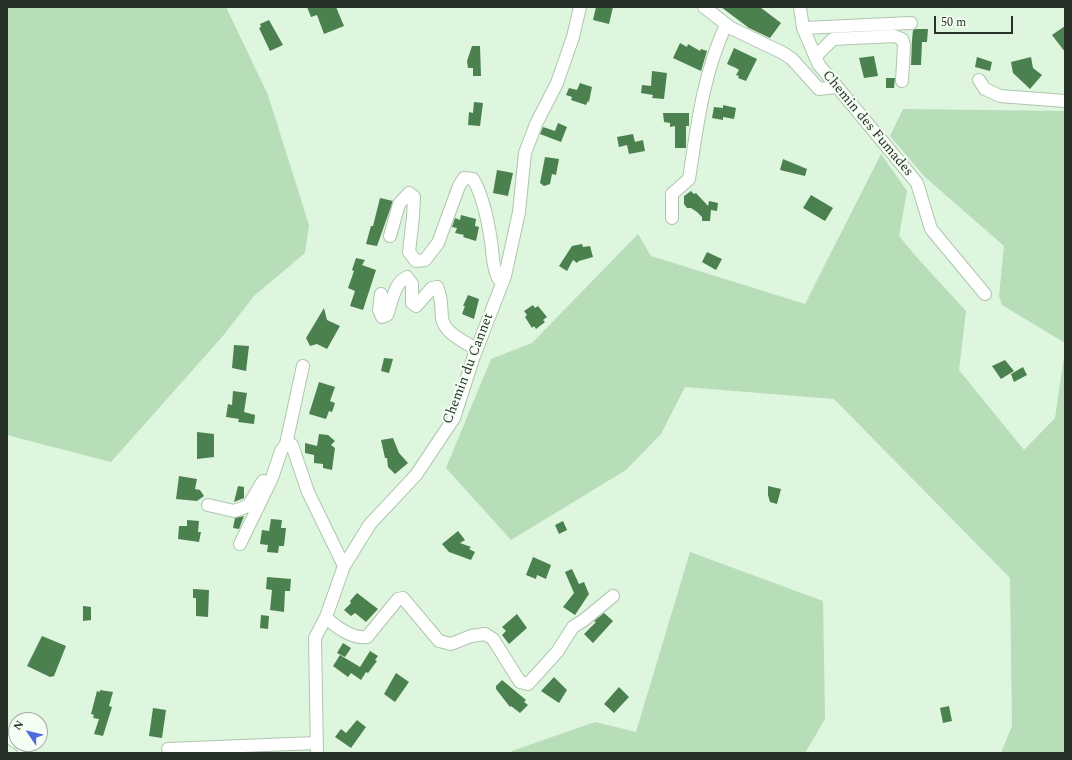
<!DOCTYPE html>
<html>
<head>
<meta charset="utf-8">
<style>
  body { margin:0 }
  #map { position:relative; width:1072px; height:760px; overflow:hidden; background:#def5de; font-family:Spectral,serif }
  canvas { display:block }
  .frame { position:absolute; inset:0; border:8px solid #283128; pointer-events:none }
  .north { position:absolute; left:8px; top:712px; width:40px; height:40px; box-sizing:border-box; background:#f5fef5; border:1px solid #a3aca3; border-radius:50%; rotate:305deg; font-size:11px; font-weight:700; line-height:16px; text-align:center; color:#283128 }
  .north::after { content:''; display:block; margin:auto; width:14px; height:18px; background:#506be0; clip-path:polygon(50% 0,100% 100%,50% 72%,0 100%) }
  .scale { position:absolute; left:934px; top:16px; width:79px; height:18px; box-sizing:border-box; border:2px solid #283128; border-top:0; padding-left:5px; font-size:12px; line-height:14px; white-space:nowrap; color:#283128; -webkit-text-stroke:3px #f5fef5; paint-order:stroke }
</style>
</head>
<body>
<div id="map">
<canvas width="1072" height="760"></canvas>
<div class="frame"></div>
<div class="north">N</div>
<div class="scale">50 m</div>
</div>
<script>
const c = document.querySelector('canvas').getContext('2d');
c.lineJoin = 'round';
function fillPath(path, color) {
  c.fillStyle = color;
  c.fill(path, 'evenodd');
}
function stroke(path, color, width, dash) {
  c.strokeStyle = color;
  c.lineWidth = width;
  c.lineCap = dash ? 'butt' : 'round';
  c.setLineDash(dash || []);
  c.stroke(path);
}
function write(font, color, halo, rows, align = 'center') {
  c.font = font + ' Spectral,serif';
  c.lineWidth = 4;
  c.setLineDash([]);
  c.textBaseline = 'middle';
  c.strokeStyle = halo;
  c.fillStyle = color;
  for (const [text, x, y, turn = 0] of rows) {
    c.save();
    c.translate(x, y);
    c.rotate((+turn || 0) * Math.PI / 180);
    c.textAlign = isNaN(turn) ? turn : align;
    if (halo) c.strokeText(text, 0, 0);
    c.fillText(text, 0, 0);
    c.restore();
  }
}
fillPath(new Path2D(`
  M7 7H226L268 95 309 225 305 253 254 296 222 337 111 462 7 435Z
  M903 109 1065 111V343L1002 305 999 296 1004 246 925 177 890 136Z
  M881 154 907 191 899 236 920 261 966 311 959 370 1024 450 1055 418 1065 350V753H1001L1012 726 1010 578 834 399 685 387 661 434 626 470 511 540 446 468 491 359 532 343 638 234 651 256 805 304Z
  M690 552 823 601 825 719 805 753H511L512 751 595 722 636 732Z`), '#b8ddb9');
fillPath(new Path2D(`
  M307 7H336L344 26 324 34 317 15 311 17Z
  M596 7H613L609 24 593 20Z
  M721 7H760L781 23 770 38 749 28Z
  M269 20 283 45 270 51 259 28 261 27 260 24Z
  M1065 26V52L1052 35Z
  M916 29H928L927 42H922L921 65H911L912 40 913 30Z
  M680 43 687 47 688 44 700 51 701 49 707 51 701 71 673 58Z
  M472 46H480L481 76H473V68H468L467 61Z
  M734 48 757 59 746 81 738 78 739 76 736 75 739 70 736 68 727 64Z
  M874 56 878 76 864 78 859 58Z
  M977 57 992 62 990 71 975 67Z
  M1031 57 1033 68 1042 75 1030 89 1013 73 1011 62Z
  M652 71 667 73 664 99 652 98 653 95 641 93 642 85 651 86Z
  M886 78H895L894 88H886Z
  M580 83 592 87 589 102 588 101 586 105 571 100 572 97 566 95 569 88 577 90Z
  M474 102 483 103 480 126 468 125 469 112 473 113Z
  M723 105 736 108 734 119 723 117V120L712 118 714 107 723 108Z
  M663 113H689V126H686V148H675V126L670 127V123L664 122Z
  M558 123 567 127 561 142 540 134 543 127 555 131Z
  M633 134 635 142 643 140 645 151 629 154 627 145 619 147 617 137Z
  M545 157 559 159 556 175 552 174 550 184 544 186 540 183Z
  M783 159 807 169 805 176 780 170Z
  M497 170 513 173 508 196 493 193Z
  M691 191 694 194 696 193 708 206 709 201 718 203 717 211 711 210 710 221H702V217L697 212 691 208H687L684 204V196Z
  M811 195 833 208 825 221 803 208Z
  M380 198 393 201 377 246 366 244 371 226H373Z
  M461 215 476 219 475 226 479 227 476 241 463 237 464 235 455 233 457 228 452 227 455 218 460 220Z
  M582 244 583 247 590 246 593 257 579 261 577 263 573 260 567 271 559 266 572 246Z
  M707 252 722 259 716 270 702 262Z
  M356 258 365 260 362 265 376 270 363 310 350 306 355 291 348 288 354 271 352 270Z
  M468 295 479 299 474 319 462 314 465 306H463Z
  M533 305 535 308 538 306 547 317 543 320 545 322 536 329 534 326 532 328 525 317 527 315 524 311Z
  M324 308 327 320 340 326 327 349 317 344 310 346 306 338Z
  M234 345 249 346 246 371 232 368Z
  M384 358 393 359 389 373 381 371Z
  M1005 360 1014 371 1001 379 992 366Z
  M1023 367 1027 375 1014 382 1011 374Z
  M319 382 335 387 330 401 335 403 332 412 329 411 326 419 309 414Z
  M233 391 247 393 244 412 255 415 254 424 238 422 239 419 226 417 228 404 232 405Z
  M197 432 214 434V457L197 459Z
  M319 434 328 435 335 441 331 445 335 448 332 470 323 468V464L314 463V455L305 453V443L317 446Z
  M393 438 399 453 408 463 395 474 388 467 387 458H385L381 440Z
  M179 476 197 479 195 489 200 490 204 496 197 501 176 499Z
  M238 486 244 487V498L234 502Z
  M768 486 781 489 777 504 770 502 768 495Z
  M244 516 239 529 233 528 235 518Z
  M271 519 282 520 281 528H286L284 546H279L278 553 267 552 268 545 260 544 262 530 269 531Z
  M187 520 199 521 198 532H201L199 542 178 539 179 526H187Z
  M563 521 567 530 559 534 555 525Z
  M458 531 465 540 460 543 471 547 469 549 475 552 471 560 449 552 442 544Z
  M533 557 551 565 546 579 537 575 536 579 526 575Z
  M572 569 579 584 584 582 589 594 575 615 563 607 574 593 565 572Z
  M267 577 291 579 290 591H285L284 612 270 610 272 590 266 589Z
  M193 589 209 590 208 617 196 616V598H193Z
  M357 593 378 609 366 622 355 613 351 616 344 610 351 603 350 601Z
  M83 606 91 607V620L83 621Z
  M604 613 613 621 593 643 584 634 596 622 594 621Z
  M517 614 527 628 509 644 502 635 506 631 502 627Z
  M261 615 269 616 268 629 260 628Z
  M42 636 66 646 54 676 50 677 27 666Z
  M343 643 351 648 345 657 337 653Z
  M370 651 378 656 375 660 377 661 368 673 366 672 361 680 351 673 348 677 333 666 340 655 360 667Z
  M396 673 409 682 395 702 384 694Z
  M554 677 567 690 559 703 541 691Z
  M502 680 526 700 524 702 528 705 520 713 511 706 510 707 496 689V686Z
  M619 687 629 697 614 713 604 704Z
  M100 690 113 692 109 706 112 707 103 736 94 734 99 719 93 718 94 715 91 714 97 691 100 692Z
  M949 706 952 721 943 723 940 708Z
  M153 708 166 710 162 738 149 736Z
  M357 720 366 727 351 748 335 737 341 729 346 733Z`), '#4b814f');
const minor = new Path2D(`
  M704 7 731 28 783 53 792 59 819 89 836 87
  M800 7 803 28 819 65 917 183 931 229 985 294
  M803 28 911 23
  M815 57 833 39 894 36 902 39 904 45 902 81
  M979 80 985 89 1000 96 1065 101
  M672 218V194L689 179C697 127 703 74 726 25
  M390 236 399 204 409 193 414 197 413 217 409 252 416 261 425 260 438 243 459 186 464 178 473 179C483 196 488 221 491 241 493 255 492 265 498 278L505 276
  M381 294 379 310 382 317 387 315C392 302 394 283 407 277L412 284V303L416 306 432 288 437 287C442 297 441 307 442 318 444 333 465 342 476 349
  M286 444 292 445 308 492 344 566
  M208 505 234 511 248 506 263 481
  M240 544 272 478 281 451 286 444 303 366
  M326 617C335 627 353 639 367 637L398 599 403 598 439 641 451 644 471 636 485 634 493 639 520 682 528 684 557 652 573 627 584 620 613 596
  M7 735 16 742
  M19 744 23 747 25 753
  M168 749 316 743
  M317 753 315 638 326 617 344 566 370 524 416 475 454 418 474 356 505 276 519 212 525 153 536 124 557 83 573 37 580 7`);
stroke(minor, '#afc5af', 14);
stroke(minor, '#fff', 12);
write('14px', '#283128', '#f5fef5', [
  ["Chemin des Fumades",867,124,50],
  ["Chemin du Cannet",469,369,-69]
]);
</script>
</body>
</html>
